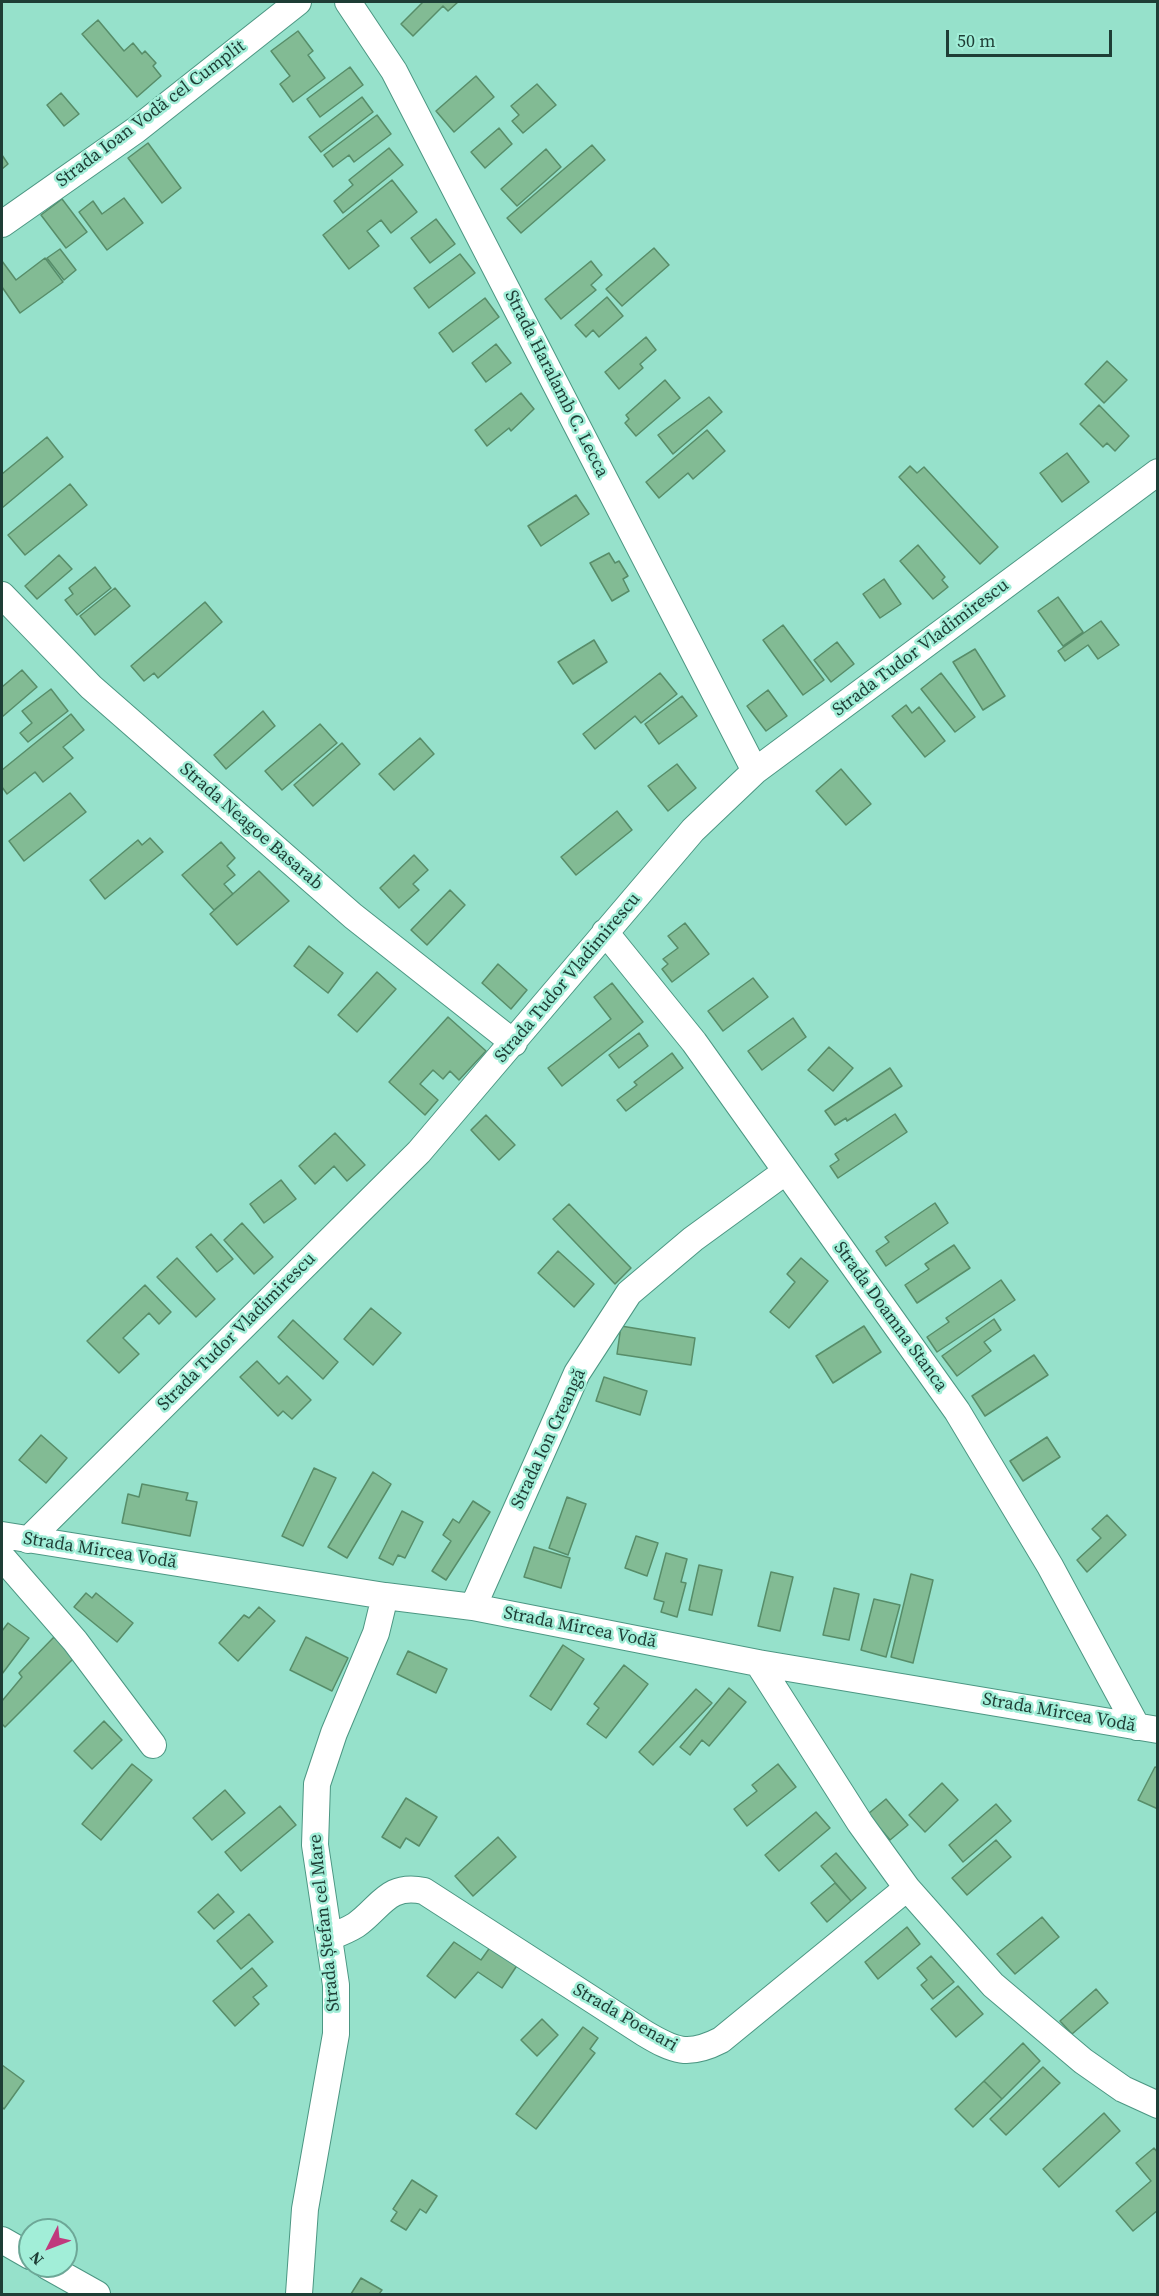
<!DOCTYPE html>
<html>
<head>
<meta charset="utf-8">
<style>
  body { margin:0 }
  #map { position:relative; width:1159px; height:2296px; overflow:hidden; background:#96e1cb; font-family:"Source Serif 4",serif }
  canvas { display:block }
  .frame { position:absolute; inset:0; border:3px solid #1e3d35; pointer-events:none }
  .north { position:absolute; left:18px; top:2218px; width:60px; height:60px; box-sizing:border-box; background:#a2eed8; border:2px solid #6da797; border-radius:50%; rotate:228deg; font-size:16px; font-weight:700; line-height:24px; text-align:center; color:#1e3d35 }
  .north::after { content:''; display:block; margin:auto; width:21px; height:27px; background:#c03a7d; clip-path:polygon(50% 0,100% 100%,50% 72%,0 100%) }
  .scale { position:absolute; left:946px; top:30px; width:166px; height:27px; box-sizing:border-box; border:3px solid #1e3d35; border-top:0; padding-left:8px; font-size:18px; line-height:21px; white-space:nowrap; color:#1e3d35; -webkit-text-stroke:4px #a2eed8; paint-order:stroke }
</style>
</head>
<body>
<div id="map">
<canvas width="1159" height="2296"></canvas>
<div class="frame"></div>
<div class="north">N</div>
<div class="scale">50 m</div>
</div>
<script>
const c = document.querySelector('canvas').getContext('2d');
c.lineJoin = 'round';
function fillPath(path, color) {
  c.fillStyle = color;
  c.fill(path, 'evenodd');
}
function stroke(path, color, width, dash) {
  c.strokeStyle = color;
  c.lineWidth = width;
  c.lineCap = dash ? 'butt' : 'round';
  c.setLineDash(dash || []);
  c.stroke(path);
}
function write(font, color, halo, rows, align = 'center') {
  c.font = font + ' "Source Serif 4",serif';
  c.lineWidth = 5;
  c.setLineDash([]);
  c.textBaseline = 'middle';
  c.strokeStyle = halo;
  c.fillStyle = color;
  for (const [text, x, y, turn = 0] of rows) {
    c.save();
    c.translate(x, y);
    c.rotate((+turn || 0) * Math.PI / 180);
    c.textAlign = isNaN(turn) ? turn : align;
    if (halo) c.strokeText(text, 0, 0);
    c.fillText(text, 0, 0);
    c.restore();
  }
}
const building = new Path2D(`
  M423 2H458L448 11 443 6 413 36 401 24Z
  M98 20 124 51 133 43 142 54 145 51 156 63 153 66 161 76 137 97 82 34Z
  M298 31 313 51 308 55 325 78 293 102 280 84 290 76 271 51Z
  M350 67 363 85 320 117 307 99Z
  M476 76 494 97 454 132 436 111Z
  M537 84 556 105 523 133 512 121 519 115 511 106Z
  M61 93 79 114 64 126 47 105Z
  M362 97 373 112 321 152 309 137Z
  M377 115 391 134 354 162 349 155 333 167 324 155Z
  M499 128 512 144 485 168 471 152Z
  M148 143 181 188 162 203 128 158Z
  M592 145 605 160 521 233 507 218Z
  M389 148 403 165 343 213 334 201 353 185 349 180Z
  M546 149 561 167 517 206 501 189Z
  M2 155 8 164 2 169Z
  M392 180 417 212 391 233 381 220 367 231 379 246 349 269 323 235Z
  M124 198 143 223 107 250 79 212 93 201 102 214Z
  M62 199 87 232 66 248 41 215Z
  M436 219 455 244 430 263 411 238Z
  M654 248 669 265 622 306 606 289Z
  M60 249 76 270 64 280 47 258Z
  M460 254 475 273 429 308 414 288Z
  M45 258 63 282 20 313 2 287V261L16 280Z
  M591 261 602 275 591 285 596 290 561 319 545 299Z
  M607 297 623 316 599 337 593 330 586 337 575 325Z
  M485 298 499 317 453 352 439 333Z
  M646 337 656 350 640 364 643 368 619 389 605 372Z
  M496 344 511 363 486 382 472 363Z
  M1107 361 1127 380 1104 403 1085 384Z
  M665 380 680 398 636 436 625 423 629 419 626 415Z
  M521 393 534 409 511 431 509 428 487 446 475 430Z
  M709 397 722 412 673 454 658 435Z
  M1099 405 1129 436 1115 451 1107 443 1103 447 1080 424Z
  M707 430 725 451 693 479 688 473 659 498 646 482Z
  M47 437 63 457 2 508V474Z
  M1067 453 1089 482 1062 502 1040 473Z
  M910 466 917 473 924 467 998 547 980 564 899 477Z
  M70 484 87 505 25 555 8 535Z
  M576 495 589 514 541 546 528 526Z
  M918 545 945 577 942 580 948 587 933 599 900 561Z
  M609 553 615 563 619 561 628 576 623 579 629 591 612 601 590 563Z
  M59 555 72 569 37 599 25 586Z
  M95 567 111 588 77 615 65 600 73 594 69 588Z
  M884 579 901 604 880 618 863 594Z
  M115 588 130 606 95 635 80 616Z
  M1058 597 1083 632 1063 646 1038 611Z
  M205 602 222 622 158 678 154 673 144 681 131 666Z
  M1101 621 1119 645 1098 659 1088 645 1065 661 1058 651Z
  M783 625 824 680 803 695 763 640Z
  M594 640 607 662 573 684 558 662Z
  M837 642 854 664 831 682 814 660Z
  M975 649 1005 696 983 710 953 662Z
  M22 670 37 687 2 717V687Z
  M660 673 677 694 641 723 635 716 595 749 583 734Z
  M941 673 975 717 955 732 921 689Z
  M51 689 68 711 28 742 20 733 32 723 22 711Z
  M768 690 787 716 766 731 747 706Z
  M682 696 697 716 659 744 645 724Z
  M906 705 912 713 919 707 945 741 925 757 892 716Z
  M263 711 275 726 226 769 214 755Z
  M71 714 84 730 63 747 73 758 43 782 35 772 7 794 2 787V770Z
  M320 724 337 743 282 790 265 771Z
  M420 738 434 754 394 790 379 774Z
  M342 743 360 764 313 806 294 785Z
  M677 764 696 788 668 811 648 786Z
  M841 769 871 804 846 825 816 791Z
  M70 793 86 812 24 861 9 841Z
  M617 811 632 830 576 875 561 857Z
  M150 838 163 852 105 899 90 880 138 840 142 845Z
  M221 842 235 858 227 866 235 875 224 884 233 894 214 910 182 875Z
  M414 855 428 870 413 884 419 890 399 908 380 888Z
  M259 871 289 901 237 945 210 914Z
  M450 890 465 905 427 945 411 930Z
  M685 923 709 954 672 982 662 969 668 964 663 959 678 948 668 936Z
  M309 946 343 973 328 993 294 966Z
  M498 964 527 990 511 1009 482 983Z
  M377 972 396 989 357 1032 338 1015Z
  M753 978 768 997 723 1031 708 1011Z
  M612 983 643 1022 562 1086 548 1068 611 1019 594 997Z
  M448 1017 486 1051 459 1080 450 1071 443 1079 433 1070 420 1084 438 1100 425 1115 389 1082Z
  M793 1018 806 1037 762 1070 748 1051Z
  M639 1033 648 1046 619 1068 609 1055Z
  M829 1047 853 1068 833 1091 808 1070Z
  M672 1053 683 1068 626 1111 617 1100 637 1085 634 1082Z
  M890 1068 902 1086 847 1121 846 1118 835 1125 825 1111Z
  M895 1114 907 1132 838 1178 830 1166 839 1160 835 1154Z
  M486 1115 515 1145 499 1160 471 1130Z
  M335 1133 365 1165 347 1181 334 1166 315 1184 299 1166Z
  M281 1180 296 1199 264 1223 250 1204Z
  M935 1203 948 1223 886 1266 876 1251 889 1242 885 1237Z
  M569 1204 631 1268 615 1284 553 1219Z
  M242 1223 273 1257 254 1274 224 1240Z
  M211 1234 233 1259 217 1272 196 1247Z
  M954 1245 970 1268 917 1303 905 1285 929 1269 925 1264Z
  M558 1251 594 1284 574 1307 538 1273Z
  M177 1258 215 1299 196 1317 157 1277Z
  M801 1258 828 1281 789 1328 770 1312 795 1282 787 1274Z
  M1001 1280 1015 1300 937 1352 927 1337 949 1322 946 1318Z
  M145 1285 171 1312 159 1324 149 1313 123 1338 139 1354 119 1373 87 1341Z
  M371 1308 401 1333 373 1365 344 1339Z
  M994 1319 1001 1330 984 1342 991 1351 957 1376 942 1356Z
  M293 1320 338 1362 323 1379 278 1337Z
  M621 1326 695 1338 691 1365 617 1354Z
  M864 1326 881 1352 833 1383 816 1356Z
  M1034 1355 1048 1375 985 1416 972 1396Z
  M257 1361 279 1384 287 1376 311 1400 292 1419 283 1411 278 1416 240 1377Z
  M604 1377 647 1391 640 1415 596 1401Z
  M41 1435 67 1458 46 1483 19 1460Z
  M1047 1437 1060 1457 1023 1481 1010 1461Z
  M314 1468 336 1478 303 1546 282 1536Z
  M373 1472 391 1484 347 1558 328 1547Z
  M142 1484 188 1493 186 1500 197 1502 190 1536 122 1523 128 1494 139 1497Z
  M567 1497 586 1504 568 1555 549 1548Z
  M473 1501 490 1512 446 1580 432 1571 451 1541 443 1535 453 1519 459 1523Z
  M402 1511 423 1522 405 1558 398 1555 393 1565 379 1558Z
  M1107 1515 1126 1535 1087 1572 1077 1560 1101 1538 1092 1529Z
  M636 1536 658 1543 647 1576 625 1568Z
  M534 1547 570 1558 561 1588 524 1577Z
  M666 1553 687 1559 681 1582 686 1583 677 1617 661 1612 664 1602 654 1599Z
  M699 1565 722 1570 712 1615 689 1610Z
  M771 1572 793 1577 780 1631 758 1626Z
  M911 1574 933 1580 913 1663 891 1657Z
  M834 1588 859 1594 849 1640 823 1635Z
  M86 1593 92 1598 96 1593 133 1623 117 1642 74 1607Z
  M874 1599 900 1605 886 1657 861 1650Z
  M259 1607 275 1621 238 1661 219 1643 244 1615 249 1618Z
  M8 1623 29 1638 2 1674V1631Z
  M54 1637 75 1657 5 1727 2 1724V1701L22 1677 19 1673Z
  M306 1637 348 1658 332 1691 290 1670Z
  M563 1645 584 1659 551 1710 530 1696Z
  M408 1651 447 1669 436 1693 397 1674Z
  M624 1665 648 1684 606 1738 587 1724 599 1708 594 1704Z
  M729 1688 746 1702 709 1746 702 1740 690 1755 680 1747Z
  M696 1689 712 1703 653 1765 639 1752Z
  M104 1721 122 1740 92 1769 74 1751Z
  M132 1764 152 1780 101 1840 82 1824Z
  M778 1764 796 1787 747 1826 734 1809 757 1791 752 1785Z
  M1155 1767 1158 1768V1809L1138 1800Z
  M942 1783 958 1800 925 1832 909 1815Z
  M225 1790 245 1813 212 1840 193 1818Z
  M406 1798 437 1817 419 1846 406 1838 400 1848 382 1837Z
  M886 1799 908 1825 890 1840 868 1814Z
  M996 1804 1011 1821 963 1862 949 1845Z
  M280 1806 296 1825 241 1871 225 1852Z
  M816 1812 830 1828 779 1871 765 1855Z
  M498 1837 516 1857 473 1896 455 1876Z
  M996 1840 1011 1857 967 1895 952 1878Z
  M836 1853 866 1888 851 1901 821 1866Z
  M835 1883 851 1901 827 1922 811 1903Z
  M218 1894 234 1912 214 1929 198 1912Z
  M249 1914 273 1942 241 1969 217 1941Z
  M1042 1917 1059 1937 1015 1974 997 1954Z
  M907 1927 920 1944 878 1979 865 1962Z
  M454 1942 481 1960 491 1946 518 1964 502 1988 478 1972 455 1998 427 1976Z
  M931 1956 954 1982 933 1999 921 1985 927 1980 917 1968Z
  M252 1968 267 1986 253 1997 259 2004 235 2026 213 2001Z
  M958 1986 983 2014 956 2037 931 2009Z
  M1096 1989 1108 2003 1072 2034 1060 2021Z
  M542 2019 558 2035 537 2056 521 2040Z
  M583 2027 598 2038 590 2049 595 2053 536 2129 516 2114Z
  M1023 2043 1040 2061 1002 2099 984 2081Z
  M2 2065 24 2081 4 2109 2 2107Z
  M1043 2067 1060 2083 1006 2135 990 2119Z
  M984 2081 1002 2099 973 2127 955 2109Z
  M1104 2113 1120 2131 1059 2187 1043 2169Z
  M1154 2148 1158 2153V2210L1133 2231 1116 2211 1151 2181 1136 2163Z
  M412 2180 437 2196 426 2213 420 2209 406 2230 391 2221 397 2212 393 2209Z
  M361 2278 382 2290 379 2294H351Z`);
fillPath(building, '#82bb94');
stroke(building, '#578d69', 1.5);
const minor = new Path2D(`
  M348 2 394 71 755 771
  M2 224 136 130 298 2
  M2 595 91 687 353 916 514 1043
  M605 932 694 1042 957 1411 1050 1566 1137 1727
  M2 1535 385 1596 473 1607 758 1663 1158 1730
  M28 1540 419 1152 693 830 755 771 1158 472
  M2 1557 75 1641 153 1745
  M473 1607 577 1373 629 1293 693 1239 785 1172
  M758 1663 860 1823 907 1888 993 1985 1083 2061 1123 2089 1158 2105
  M330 1937C338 1934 348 1930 356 1925 381 1907 388 1883 424 1891L644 2033C674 2051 688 2057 721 2040L907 1888
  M2 2240 30 2256
  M47 2266 97 2294
  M299 2294 305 2209 336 2034V1985L315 1845 317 1784 334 1733 376 1633 385 1596`);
stroke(minor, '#4c9783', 28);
stroke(minor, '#fff', 26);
write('18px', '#1e3d35', '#a2eed8', [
  ["Strada Ioan Vodă cel Cumplit",151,114,-37],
  ["Strada Haralamb C. Lecca",556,384,63],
  ["Strada Tudor Vladimirescu",921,648,-37],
  ["Strada Neagoe Basarab",251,827,41],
  ["Strada Tudor Vladimirescu",568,978,-50],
  ["Strada Doamna Stanca",890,1317,54],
  ["Strada Tudor Vladimirescu",237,1332,-45],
  ["Strada Ion Creangă",549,1439,-65],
  ["Strada Mircea Vodă",100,1551,9],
  ["Strada Mircea Vodă",580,1628,11],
  ["Strada Mircea Vodă",1059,1713,10],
  ["Strada Ștefan cel Mare",325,1923,-96],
  ["Strada Poenari",625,2018,30]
]);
</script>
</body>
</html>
